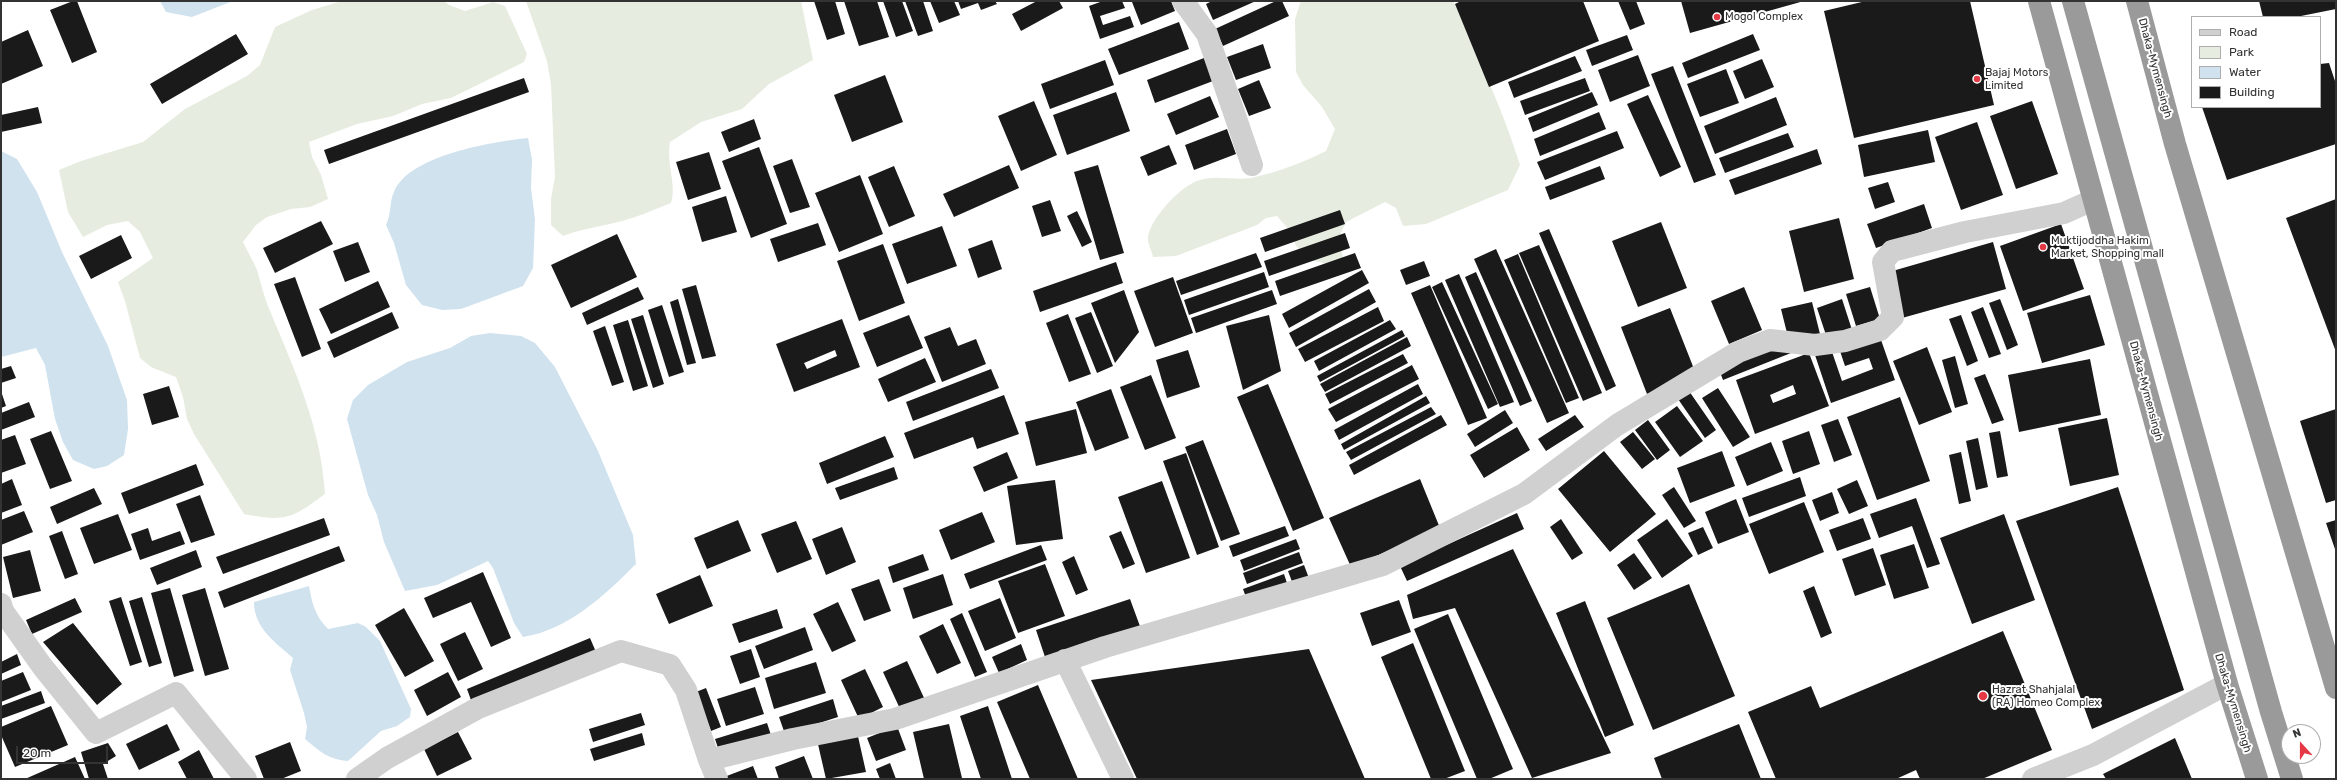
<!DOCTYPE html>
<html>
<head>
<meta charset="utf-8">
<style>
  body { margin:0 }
  #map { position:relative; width:2337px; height:780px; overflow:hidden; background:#fff; font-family:Rubik,sans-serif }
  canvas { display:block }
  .frame { position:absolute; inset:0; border:2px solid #333; pointer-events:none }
  .legend { position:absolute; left:2191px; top:16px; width:130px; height:92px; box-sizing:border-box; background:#fff; border:1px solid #adadad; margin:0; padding:5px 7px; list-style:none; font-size:12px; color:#333 }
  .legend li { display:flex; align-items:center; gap:8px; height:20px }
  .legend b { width:20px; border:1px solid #adadad }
  .north { position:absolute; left:2281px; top:724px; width:40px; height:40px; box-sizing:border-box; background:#fff; border:1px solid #adadad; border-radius:50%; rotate:339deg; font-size:11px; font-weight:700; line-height:16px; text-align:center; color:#333 }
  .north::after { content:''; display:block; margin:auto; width:14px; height:18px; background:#e63946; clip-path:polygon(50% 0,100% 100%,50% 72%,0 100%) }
  .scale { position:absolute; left:16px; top:746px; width:92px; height:18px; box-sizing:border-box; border:2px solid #333; border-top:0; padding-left:5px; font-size:12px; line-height:14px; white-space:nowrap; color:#333; -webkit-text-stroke:3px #fff; paint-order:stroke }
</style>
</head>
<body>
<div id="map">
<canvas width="2337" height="780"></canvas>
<div class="frame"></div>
<ul class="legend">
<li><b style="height:5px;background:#d0d0d0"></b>Road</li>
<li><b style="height:11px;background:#e6ecdf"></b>Park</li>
<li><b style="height:11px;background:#cfe2ee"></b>Water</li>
<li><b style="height:11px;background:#1a1a1a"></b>Building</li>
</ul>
<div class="north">N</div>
<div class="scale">20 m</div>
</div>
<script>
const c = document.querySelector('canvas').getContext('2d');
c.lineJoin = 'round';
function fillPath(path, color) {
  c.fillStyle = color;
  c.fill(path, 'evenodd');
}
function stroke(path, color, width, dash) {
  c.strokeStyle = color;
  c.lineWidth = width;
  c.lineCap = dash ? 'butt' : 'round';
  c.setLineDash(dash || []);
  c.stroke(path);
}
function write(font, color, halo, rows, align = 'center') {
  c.font = font + ' Rubik,sans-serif';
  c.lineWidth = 4;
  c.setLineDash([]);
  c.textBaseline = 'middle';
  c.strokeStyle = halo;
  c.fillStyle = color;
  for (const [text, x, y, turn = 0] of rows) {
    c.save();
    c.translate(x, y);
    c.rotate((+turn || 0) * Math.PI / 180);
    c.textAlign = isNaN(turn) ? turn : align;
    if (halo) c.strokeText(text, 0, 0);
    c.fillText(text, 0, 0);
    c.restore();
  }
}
fillPath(new Path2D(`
  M342 1H444L449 5 465 11 493 2 505 6 527 54 524 62 451 98 422 104 393 116 357 124 309 142 312 157 321 175 328 199 310 207 291 209 267 217 256 225 243 242C247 251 253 260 257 270 261 283 264 297 270 311 295 371 321 427 325 494 291 519 286 522 244 514L194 434 187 419 183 397 176 377 151 367 140 358 125 301 118 282 153 258 140 232 128 221 107 225 83 237 68 212 59 170 81 161 143 142 185 109 247 76 260 65 275 27 312 10Z
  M526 1H801L813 60 769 84 742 109 701 122 670 142C666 164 677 185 671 203 653 210 636 218 618 222 599 227 581 229 563 236L551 225V199L555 177 551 84 547 61Z
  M1301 1H1453C1458 8 1465 28 1469 37 1488 79 1506 120 1520 165L1508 190 1426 224 1403 226 1396 208 1385 202 1346 222 1339 237 1343 258 1328 264 1310 260 1296 246 1291 232 1277 216 1266 218 1257 225 1176 256 1153 257C1152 251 1147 243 1148 237 1150 219 1180 187 1197 181 1214 174 1234 181 1251 178 1278 172 1302 163 1326 151L1335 129 1322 107 1303 85 1296 72 1295 19Z`), '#e6ecdf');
fillPath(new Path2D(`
  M160 1H233L192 17 166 12Z
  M528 138 532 160 531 188 535 219 533 268 523 286 461 309 442 310 422 305 406 285 394 243 386 225C392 212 389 202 394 192 409 155 492 142 528 138Z
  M1 151 17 159 37 192 62 252 108 346 127 400 128 429 124 455 107 466 94 469 73 460 63 442 55 419 45 365 36 348 1 357Z
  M490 333 521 336 535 343 555 367 598 451 633 535 636 564C605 595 568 630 523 637L514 623 493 568 488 561 437 585 405 591 384 542 377 515 368 495 347 419 353 400 368 385 407 362 450 348 471 336Z
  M309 586C312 603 315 616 328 629L358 623 366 627 380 641 411 709 410 717 397 726 381 731 348 761C329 760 319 751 305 739L307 727 304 713 290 670 293 658C275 642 254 628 254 602Z`), '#cfe2ee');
fillPath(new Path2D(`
  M73 1H77L97 52 72 63 50 10Z
  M814 1H835L845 34 827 40Z
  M844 1H877L889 37 859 46Z
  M883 1H902L913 31 896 37Z
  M905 1H923L933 31 918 36Z
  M930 1H954L960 15 939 23Z
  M958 1H995L997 4 981 10 978 3 961 9Z
  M1037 1H1059L1063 8 1021 31 1012 14Z
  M1103 1H1122L1125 8 1100 16 1103 25 1130 16 1134 27 1100 39 1089 6Z
  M1171 1 1175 11 1141 25 1132 2Z
  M1212 1H1256L1213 20 1206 4Z
  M1276 1H1282L1289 16 1223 46 1215 29Z
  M1461 1H1583L1599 41 1489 87 1455 4Z
  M1618 1H1636L1645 24 1630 30Z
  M1681 1H1804L1690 33Z
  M1866 1H1970L1994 105 1854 138 1824 11Z
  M2259 1H2336V9L2296 17H2263Z
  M1179 22 1189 49 1119 75 1108 49Z
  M28 30 43 66 1 84V42Z
  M236 34 248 54 162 104 150 84Z
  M1753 34 1760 50 1688 78 1682 63Z
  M1627 35 1633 50 1592 66 1586 50Z
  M1263 44 1271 68 1236 80 1227 57Z
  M1638 55 1650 86 1610 102 1598 70Z
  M1575 56 1582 71 1514 98 1508 82Z
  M1204 58 1213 81 1155 103 1147 80Z
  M1762 59 1774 87 1745 99 1733 71Z
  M1105 60 1114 85 1050 109 1041 84Z
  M2329 63 2336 84V144L2227 180 2202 107H2320V64Z
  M1673 66 1716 175 1694 183 1651 74Z
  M1726 69 1739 103 1700 117 1687 84Z
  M885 75 903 122 852 142 834 95Z
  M524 78 529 92 329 164 324 150Z
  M1585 78 1590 91 1525 115 1520 101Z
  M1259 80 1271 108 1249 116 1238 89Z
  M1116 92 1130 131 1067 155 1053 115Z
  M1592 92 1598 105 1533 132 1528 118Z
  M1648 95 1681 167 1660 177 1627 104Z
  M1210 96 1219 117 1176 135 1167 114Z
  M1776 97 1787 125 1715 154 1704 126Z
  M1034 101 1057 155 1021 171 998 116Z
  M2032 101 2058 174 2016 189 1990 116Z
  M38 107 42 123 1 132V115Z
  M1599 112 1606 129 1540 156 1534 139Z
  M754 119 761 139 729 152 721 132Z
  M1977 122 2003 195 1961 210 1935 137Z
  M1227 129 1236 154 1194 170 1185 145Z
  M1928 130 1935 162 1864 177 1858 145Z
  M1617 131 1624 148 1545 180 1537 162Z
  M1788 133 1794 147 1725 173 1719 158Z
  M1169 145 1177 164 1148 176 1140 157Z
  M759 147 787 224 751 238 722 161Z
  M1817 149 1822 164 1735 195 1729 180Z
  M709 152 721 189 688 200 676 162Z
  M792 159 810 207 790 213 773 166Z
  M1009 165 1019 188 954 217 943 194Z
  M1098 165 1124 253 1100 260 1074 172Z
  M894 166 915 216 889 227 868 177Z
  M1600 166 1605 179 1550 200 1545 187Z
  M860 175 883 234 839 252 815 193Z
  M1888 182 1895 202 1875 209 1868 188Z
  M726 196 737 232 702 242 692 207Z
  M2336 199V352L2286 218Z
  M1050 200 1061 231 1042 237 1032 206Z
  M1924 204 1932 228 1876 248 1867 224Z
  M1340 210 1345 224 1265 252 1260 238Z
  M1077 211 1092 242 1082 247 1067 216Z
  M1839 218 1854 279 1804 292 1789 231Z
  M321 221 333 244 275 273 263 248Z
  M1661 222 1687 288 1638 307 1612 241Z
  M818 223 826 245 778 262 770 239Z
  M2061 224 2084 289 2023 311 2000 246Z
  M942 226 957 266 907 284 892 244Z
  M1549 229 1616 386 1606 391 1539 233Z
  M1345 233 1350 248 1269 276 1264 261Z
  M617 234 637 277 571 308 551 265Z
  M121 235 132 258 91 279 79 256Z
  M992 240 1002 269 978 278 968 249Z
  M358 242 370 272 345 282 333 251Z
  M1993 242 2006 289 1902 318 1889 272Z
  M883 244 905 303 859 321 837 261Z
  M1539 245 1602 393 1583 401 1519 253Z
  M1496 249 1569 413 1547 423 1474 259Z
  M1256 253 1262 267 1181 295 1176 281Z
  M1355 253 1361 268 1280 296 1275 281Z
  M1518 254 1579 398 1566 403 1504 260Z
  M1424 261 1430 276 1406 285 1400 270Z
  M1116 262 1123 283 1040 312 1033 291Z
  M1362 270 1369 283 1289 328 1282 314Z
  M1264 272 1269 287 1189 315 1184 300Z
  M1476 272 1532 401 1520 406 1465 277Z
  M1459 274 1514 402 1500 407 1445 280Z
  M295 277 321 349 302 357 274 284Z
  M1173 277 1193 333 1155 347 1134 291Z
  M378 281 390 307 331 334 319 309Z
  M1442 282 1498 404 1488 409 1432 287Z
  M696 285 716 356 702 359 682 289Z
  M1430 285 1487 418 1468 425 1411 293Z
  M638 287 644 299 587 325 582 313Z
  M1744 287 1762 330 1729 344 1711 301Z
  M1870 287 1880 319 1856 326 1846 294Z
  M1369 289 1376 302 1296 347 1289 333Z
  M1124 290 1139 332 1115 363 1091 303Z
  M1272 290 1277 304 1196 333 1191 318Z
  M2090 295 2105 345 2042 363 2027 313Z
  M678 299 696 363 687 365 670 302Z
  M1842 299 1853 333 1828 341 1817 308Z
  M2000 299 2018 345 2007 350 1989 303Z
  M1812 302 1821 338 1788 337 1781 309Z
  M662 305 684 372 669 377 648 310Z
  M1378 307 1384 321 1305 362 1298 349Z
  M1983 307 2001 354 1989 358 1971 312Z
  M1670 308 1696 374 1647 394 1621 327Z
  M392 312 399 328 334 358 327 342Z
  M1091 312 1113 366 1097 373 1075 318Z
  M1068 314 1091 374 1069 382 1046 323Z
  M643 315 664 384 653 388 631 319Z
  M909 315 923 348 877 367 863 333Z
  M1269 315 1281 371 1243 390 1226 326Z
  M1961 315 1978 361 1967 366 1949 319Z
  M842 319 860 367 794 392 776 344ZM835 350 837 356 807 369 804 363Z
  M628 320 648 386 633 391 613 325Z
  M1390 320 1396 329 1319 371 1314 361Z
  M605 326 624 382 612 386 593 331Z
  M950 327 958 346 976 339 986 364 942 382 924 337Z
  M1402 330 1405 336 1320 382 1317 376Z
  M1407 337 1411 346 1325 392 1320 384Z
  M1880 337 1895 380 1831 403 1815 355 1831 349 1842 381 1873 369 1869 358 1845 366 1840 351Z
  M1772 346 1791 353 1723 380 1718 367Z
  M1927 347 1952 412 1919 425 1893 361Z
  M1188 350 1200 387 1167 398 1156 360Z
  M1809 353 1829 406 1755 434 1736 380ZM1793 385 1796 394 1773 403 1770 395Z
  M1403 354 1408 363 1330 404 1325 394Z
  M1955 356 1968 404 1955 408 1942 360Z
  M925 358 936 382 888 402 878 379Z
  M2090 359 2101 415 2019 432 2008 375Z
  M1412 365 1419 379 1336 422 1328 409Z
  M11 366 16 378 1 383V369Z
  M991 369 999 388 913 421 906 402Z
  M1985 374 2004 420 1992 424 1974 378Z
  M1151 375 1176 438 1145 450 1120 387Z
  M1268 384 1324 518 1293 531 1237 397Z
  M1418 384 1423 394 1339 440 1334 430Z
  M169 386 179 417 152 425 143 394Z
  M1718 388 1750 437 1733 447 1702 398Z
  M1111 389 1129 438 1095 451 1076 402Z
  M1 391 6 406 1 408Z
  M1689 391 1716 430 1705 438 1678 399Z
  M1004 395 1019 434 977 449 973 437 914 459 904 433Z
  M1426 396 1430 403 1344 450 1341 444Z
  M1900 397 1930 481 1877 500 1847 417Z
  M29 402 35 417 1 430V413Z
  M1677 406 1703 441 1680 457 1655 422Z
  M1431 407 1436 414 1351 460 1346 452Z
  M1076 409 1087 453 1036 466 1025 422Z
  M2336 409V500L2326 503 2300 421Z
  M1505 410 1513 423 1475 447 1467 434Z
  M1441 415 1447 425 1354 475 1349 465Z
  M1575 415 1584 427 1546 451 1538 439Z
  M2107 418 2119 475 2070 486 2058 428Z
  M1838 419 1852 455 1834 462 1821 425Z
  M1648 420 1670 450 1657 460 1635 430Z
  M1517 427 1530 450 1484 478 1470 455Z
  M51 431 72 481 50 489 30 439Z
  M1809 431 1820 464 1793 474 1782 441Z
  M2000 431 2008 476 1997 478 1989 433Z
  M1633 432 1655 459 1642 469 1620 442Z
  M15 435 26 464 1 473V440Z
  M885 436 894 457 827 484 819 463Z
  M1978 438 1988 487 1976 490 1966 441Z
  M1203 440 1240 534 1221 541 1185 447Z
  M1771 442 1783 471 1747 486 1735 457Z
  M1604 451 1656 514 1610 552 1558 489Z
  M1722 451 1735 486 1690 503 1677 468Z
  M1007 452 1018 478 984 492 973 467Z
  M1961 452 1971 501 1959 504 1949 455Z
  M1186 453 1219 547 1197 555 1163 461Z
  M196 464 204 485 129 514 121 493Z
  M894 467 898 479 840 500 835 488Z
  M1800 477 1806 496 1749 517 1742 498Z
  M12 479 22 505 1 513V484Z
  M1420 479 1440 528 1351 567 1329 518Z
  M1055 480 1063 539 1016 545 1007 486Z
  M1857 480 1868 506 1849 514 1837 489Z
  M1162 481 1190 558 1146 573 1118 497Z
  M1674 487 1696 521 1684 528 1662 495Z
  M2118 487 2184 690 2092 729 2016 521Z
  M94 488 102 504 57 524 50 507Z
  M1832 492 1839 513 1820 521 1812 500Z
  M200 495 215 535 191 543 176 504Z
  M1916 498 1940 564 1927 568 1912 526 1879 538 1870 514Z
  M1736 499 1749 532 1718 544 1705 512Z
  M1804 502 1824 552 1769 574 1749 524Z
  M24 511 33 532 1 545V520Z
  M982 512 995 542 951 560 939 530Z
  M1517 513 1524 529 1407 581 1400 566Z
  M118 514 132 550 94 564 80 528Z
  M2004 514 2035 600 1972 624 1940 538Z
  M324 518 330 535 223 574 216 557Z
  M1863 518 1871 539 1837 551 1829 530Z
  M1561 519 1583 553 1572 560 1550 527Z
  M1667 519 1693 556 1662 578 1637 540Z
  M738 520 751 551 707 569 694 538Z
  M2336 520V552L2326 523Z
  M796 521 812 559 777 573 761 534Z
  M1285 526 1289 536 1233 557 1229 546Z
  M842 527 856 562 826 575 812 539Z
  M1703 527 1713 548 1698 555 1688 533Z
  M148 528 152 541 180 531 185 544 140 560 131 534Z
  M62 531 78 574 65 579 49 536Z
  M1121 531 1135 564 1123 569 1109 536Z
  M1296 539 1300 549 1244 571 1240 560Z
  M1914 544 1929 588 1894 599 1880 555Z
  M1041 545 1047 560 970 589 964 574Z
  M339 546 345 561 224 608 218 592Z
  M1873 548 1886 585 1855 596 1842 559Z
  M1513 549 1611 753 1532 778 1455 608 1413 619 1407 595Z
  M30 550 41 591 13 598 3 557Z
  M196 550 202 567 157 585 150 568Z
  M1299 552 1303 563 1247 584 1243 573Z
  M1634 553 1652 578 1634 590 1617 565Z
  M923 554 929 570 893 583 888 567Z
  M1074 556 1088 590 1076 595 1062 562Z
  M1045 564 1065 616 1018 633 998 581Z
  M1304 565 1310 581 1294 587 1288 571Z
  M483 572 511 638 491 647 471 602 433 618 424 598Z
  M943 574 953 605 913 619 903 588Z
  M1284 574 1289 589 1248 603 1243 589Z
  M700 575 713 606 669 624 656 594Z
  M879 579 891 611 864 621 851 589Z
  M1689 584 1735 696 1653 730 1607 618Z
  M1814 586 1832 633 1821 638 1803 591Z
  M170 588 194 671 174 677 151 593Z
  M205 588 229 669 205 676 182 595Z
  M121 597 142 662 130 666 109 601Z
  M142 597 162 663 149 667 129 601Z
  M75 598 82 612 32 634 26 620Z
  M1000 598 1016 638 985 651 968 611Z
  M1130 599 1141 629 1046 660 1036 630Z
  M1399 600 1411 632 1372 646 1360 613Z
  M1585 601 1634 725 1605 737 1556 613Z
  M838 602 856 641 832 652 813 614Z
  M404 608 434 661 405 677 375 625Z
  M777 609 783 628 739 643 732 624Z
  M962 613 987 672 975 677 950 619Z
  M1448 614 1513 769 1489 779H1477L1414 629Z
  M73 623 122 684 97 705 43 642Z
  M943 624 961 663 937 674 919 636Z
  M805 627 813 650 764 669 755 646Z
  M2003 631 2052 750 1982 779H1920L1916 770 1896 779H1776L1748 712 1811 686 1820 708Z
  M465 632 483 669 458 681 440 644Z
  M590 638 596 652 472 703 467 689Z
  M1413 643 1465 771 1444 779H1431L1381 657Z
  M1021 644 1027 660 999 673 992 657Z
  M751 649 760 677 740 684 730 656Z
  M1309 649 1365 779H1137L1091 680Z
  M17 654 21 665 1 674V662Z
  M907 661 925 700 901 711 883 672Z
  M816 662 826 693 774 709 765 678Z
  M865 669 883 707 859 719 841 680Z
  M23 672 31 690 1 702V681Z
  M448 672 461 697 427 716 414 690Z
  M1038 685 1078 779H1030L997 702Z
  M755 687 764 714 726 726 717 699Z
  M706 688 721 727 711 731 696 692Z
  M41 691 45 703 1 719V706Z
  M833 699 838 717 785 734 779 717Z
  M51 706 68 745 15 767 1 735V727Z
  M988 706 1012 779H981L960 716Z
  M641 713 645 725 593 742 589 729Z
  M767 723 771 735 719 751 715 739Z
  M167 724 180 750 139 770 126 744Z
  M949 724 962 778 924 779 913 732Z
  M1739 724 1761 779H1662L1654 758Z
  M897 726 906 750 876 761 867 738Z
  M458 732 472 759 437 776 424 749Z
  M857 732 866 772 826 779 817 740Z
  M642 733 645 745 594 761 590 749Z
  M2175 738 2192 779H2106L2103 774Z
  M290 742 301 771 281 779H264L255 756Z
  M108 743 116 756 103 764 108 779H89L81 752Z
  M199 750 214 779H187L178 762Z
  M804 756 813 779H779L775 767Z
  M75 757 85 779H25Z
  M890 763 896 779H880L876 769Z
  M753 766 758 779H724V777Z`), '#1a1a1a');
stroke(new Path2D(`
  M1183 1 1207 34 1252 165
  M1 604 3 611 42 666 96 733 176 693 246 779
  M1065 660 1123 779
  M709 760 717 779
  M357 779 387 758 478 708 621 651 670 665 686 690 709 760 793 739 895 719 1105 647 1383 565 1524 494 1617 425 1738 352 1770 340 1815 345 1845 341 1880 330 1893 317 1883 262 1892 251 1965 232 2064 213 2093 200
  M2033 779 2093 755 2227 684`), '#d0d0d0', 22);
stroke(new Path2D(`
  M2039 1 2227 684 2257 779
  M2073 1 2271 712 2292 779
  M2137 1 2175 144 2336 688`), '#9a9a9a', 22);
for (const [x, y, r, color] of [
  [1717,17,4,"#e63946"],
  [1977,79,4,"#e63946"],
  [2043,247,4,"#e63946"],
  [1983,696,5,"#e63946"]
]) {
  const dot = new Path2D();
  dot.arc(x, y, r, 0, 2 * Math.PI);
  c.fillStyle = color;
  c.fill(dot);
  stroke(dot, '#fff', 1.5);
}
write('11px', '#333', '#fff', [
  ["Mogol Complex",1725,17],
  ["Bajaj Motors",1985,73],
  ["Limited",1985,86],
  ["Muktijoddha Hakim",2051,241],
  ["Market, Shopping mall",2051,254],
  ["Hazrat Shahjalal",1992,690],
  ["(RA) Homeo Complex",1992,703]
], 'left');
write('11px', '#333', '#fff', [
  ["Dhaka-Mymensingh",2155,68,75],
  ["Dhaka-Mymensingh",2146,391,75],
  ["Dhaka-Mymensingh",2233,703,73]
]);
</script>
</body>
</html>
